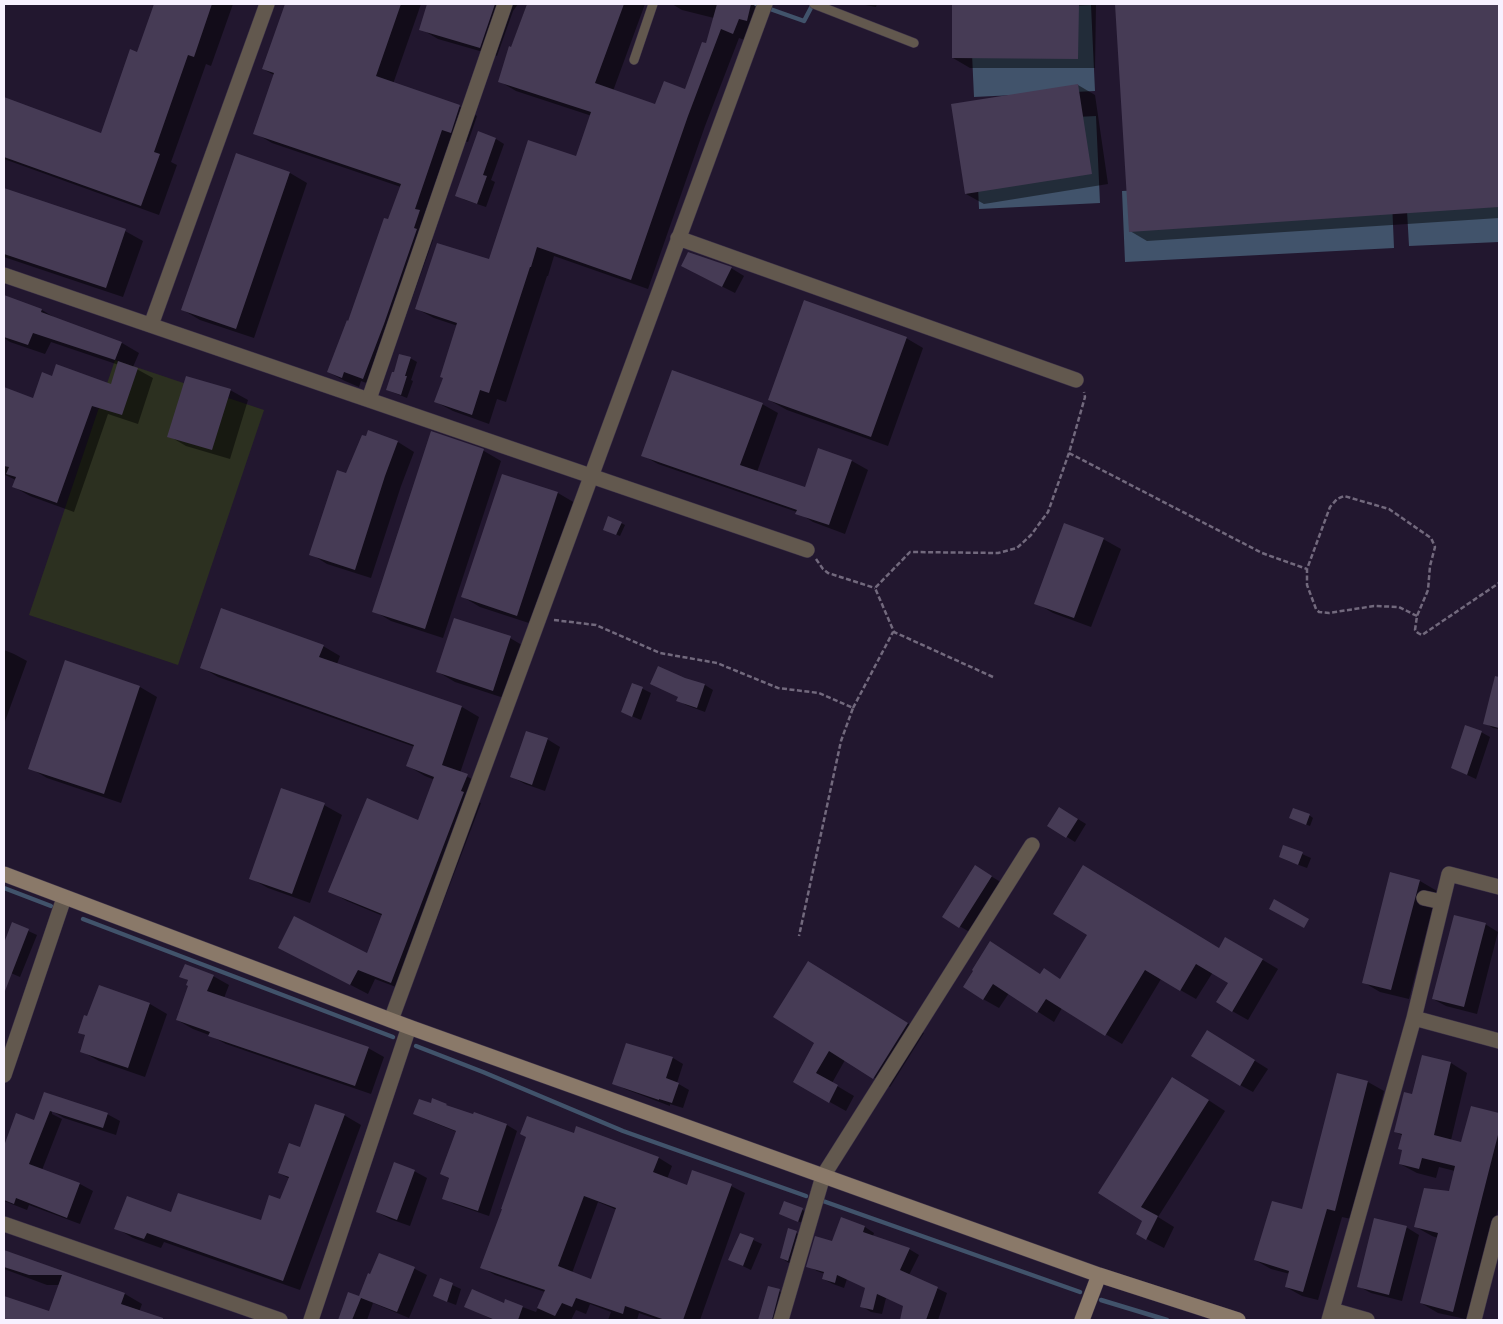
<!DOCTYPE html>
<html>
<head>
<meta charset="utf-8">
<style>
  body { margin:0 }
  #map { position:relative; width:1503px; height:1324px; overflow:hidden; background:#22172f; font-family:"Asap Condensed",sans-serif }
  canvas { display:block }
  .frame { position:absolute; inset:0; border:5px solid #f7f1ff; pointer-events:none }
</style>
</head>
<body>
<div id="map">
<canvas width="1503" height="1324"></canvas>
<div class="frame"></div>
</div>
<script>
const c = document.querySelector('canvas').getContext('2d');
c.lineJoin = 'round';
function fillPath(path, color) {
  c.fillStyle = color;
  c.fill(path, 'evenodd');
}
function stroke(path, color, width, dash) {
  c.strokeStyle = color;
  c.lineWidth = width;
  c.lineCap = dash ? 'butt' : 'round';
  c.setLineDash(dash || []);
  c.stroke(path);
}
fillPath(new Path2D(`
  M115 360 264 410 178 665 29 615Z`), '#2c3020');
fillPath(new Path2D(`
  M1091 5 1095 91 974 97 970 11Z
  M1096 116 1100 203 979 209 975 122Z
  M1499 171V242L1409 246 1405 176Z
  M1391 177 1394 248 1125 262 1122 191Z`), '#41536b');
fillPath(new Path2D(`
  M155 4H233L211 66 206 64 171 162 177 165 159 215 4 159V99L102 134 138 53Z
  M287 4H421L393 84 460 107 477 116 468 142 459 139 430 238 433 240 380 388 361 381 359 387 345 381 328 372 401 187 272 143 255 133 274 75 263 69Z
  M429 4H518L513 11 497 56 438 39 421 29Z
  M527 4H645L613 91 656 106 685 91 706 45 714 18 682 10 672 4H770L764 30 756 28 750 42 739 38 705 126 648 289 554 256 548 276H547L506 402 497 399 489 424 453 411 436 402 444 378 458 326 434 318 417 309 489 261 577 158 592 116 516 91 499 81Z
  M860 4H877L876 7Z
  M954 4H1096L1095 68H970L953 58Z
  M1116 4H1499V218L1147 241 1130 231Z
  M1078 85 1095 95 1108 184 984 204 966 194Z
  M478 133 496 139 504 144 491 180 495 182 486 207 465 200 456 195Z
  M237 155 290 173 307 183 254 338 200 320 183 310Z
  M4 190 125 231 143 241 123 297 4 257Z
  M731 268 744 276 735 293 695 273Z
  M4 296 42 310 60 321 122 343 139 353 133 367 153 378 138 424 108 414 74 512 30 496 14 487 16 480 5 475 4 477V388L34 399 53 377 112 385 119 365 51 342 45 354 10 342 4 338Z
  M906 338 923 348 888 446 787 410 769 400Z
  M410 358 417 362 411 380 413 381 407 398 387 390Z
  M230 390 248 400 230 459 186 446 169 436Z
  M762 404 778 413 757 472 805 488 819 450 852 461 868 470 845 534 813 522 797 512 658 464 642 455Z
  M432 433 484 451 501 461 443 638 391 621 374 611Z
  M398 442 414 452 401 486 371 578 327 564 311 554 347 474Z
  M503 475 558 493 575 503 535 625 480 607 463 597Z
  M621 523 625 525 620 536 608 531Z
  M1103 539 1121 549 1091 627 1053 613 1036 603Z
  M510 638 527 648 510 700 455 682 438 672Z
  M323 646 340 656 337 664 462 707 479 717 460 773 484 785 478 802 481 803 409 992 375 979 368 994 297 957 368 955 383 916 347 901 329 891 419 821 435 780 425 776 408 766 415 747 218 677 201 667Z
  M4 650 14 654 27 661 4 724Z
  M684 679 705 685 713 690 705 712 686 705 678 700 679 697 652 684Z
  M633 684 651 693 641 720 622 712Z
  M140 687 157 697 121 803 47 778 30 768Z
  M1492 695 1499 697V729L1493 728 1485 723Z
  M1481 732 1490 737 1476 779 1452 768Z
  M547 739 560 747 545 791 525 784 512 777Z
  M324 805 342 815 310 903 268 888 250 878Z
  M1068 813 1086 824 1075 842 1067 837Z
  M1309 815 1313 818 1310 826 1295 820Z
  M1302 854 1311 858 1307 868 1288 861 1280 857Z
  M989 875 1004 884 973 934 944 917Z
  M1420 881 1437 891 1409 999 1380 992 1363 982Z
  M13 924 37 935 20 977 4 970V947Z
  M1485 924 1498 932 1477 1014 1446 1006 1433 999Z
  M1226 938 1278 969 1248 1020 1232 1011 1230 983 1213 972 1196 999 1161 979 1122 1044 1062 1008 1054 1022 1009 993 999 1008 983 999 1006 952 1041 975 1044 970 1061 980 1219 949Z
  M824 972 924 1033 890 1087 845 1060 832 1083 854 1096 846 1111 794 1082 816 1042Z
  M181 976H213L229 985 224 998 368 1048 384 1057 371 1094 226 1044 209 1035 193 1029 177 1020 190 986 189 981Z
  M99 987 150 1004 167 1014 145 1077 99 1061 81 1051 86 1036 79 1032 88 1018Z
  M1220 1039 1268 1069 1253 1092 1240 1085Z
  M627 1044 673 1058 683 1064 677 1083 689 1090 683 1108 670 1104V1106L625 1089 614 1083Z
  M1451 1063 1467 1073 1451 1140 1462 1143 1472 1107 1499 1114V1205L1470 1320 1438 1313 1421 1303 1438 1238 1432 1236 1416 1227 1450 1193 1455 1171 1439 1167 1436 1178 1417 1173 1400 1164 1403 1150V1136L1396 1132 1413 1096Z
  M1338 1075 1368 1082 1384 1091 1351 1219 1342 1217 1318 1300 1302 1296 1286 1287 1290 1274 1271 1269 1255 1260 1303 1211Z
  M1190 1088 1225 1111 1158 1217 1174 1227 1164 1248 1137 1234 1144 1221 1100 1193Z
  M45 1093 107 1114 120 1121 116 1135 64 1118 52 1111V1114L62 1119 42 1170 80 1184 93 1191 80 1224 29 1205 27 1210 4 1201V1149L17 1114 35 1121Z
  M433 1100 454 1110 507 1125 517 1131 489 1216 454 1204 444 1198 450 1179 441 1174 457 1132 425 1119 415 1113 431 1105Z
  M344 1115 361 1125 300 1290 164 1242 161 1248 133 1238 116 1228 172 1214 261 1222 281 1201 290 1179 279 1173 301 1149Z
  M577 1128 659 1158 672 1166 667 1179 688 1186H731L745 1193 700 1320H659L639 1313 637 1320H608L611 1312 590 1304 586 1314 576 1310 571 1320H493L466 1306 505 1304 506 1301 536 1312 545 1292 495 1275 481 1267 575 1134ZM598 1202 617 1210 592 1280 572 1273Z
  M414 1171 427 1178 410 1226 390 1219 377 1212Z
  M785 1202 811 1214 807 1225 781 1214Z
  M842 1219 865 1227 874 1233 873 1236 909 1249 919 1255 909 1275 947 1293 938 1320H901L905 1306 886 1298 882 1314 871 1312 861 1306 866 1288 847 1279 844 1288 833 1284 823 1279 825 1274 817 1271 808 1266 833 1243Z
  M1406 1227 1419 1235 1402 1301 1371 1293 1358 1286Z
  M789 1230 805 1237 797 1265 789 1263 781 1258Z
  M740 1234 762 1244 751 1270 730 1260Z
  M4 1251 125 1294 142 1304 139 1312 164 1320H4V1297L50 1313 60 1285H47L4 1269Z
  M380 1254 415 1269 427 1275 409 1318 373 1303 367 1320H343L340 1318 359 1297Z
  M441 1280 461 1289 456 1305 443 1300Z
  M768 1287 786 1294 779 1320H759Z`), '#0007');
stroke(new Path2D(`
  M756 4 804 21 813 4
  M4 888 51 906
  M83 919 393 1037
  M416 1046 483 1072 623 1131 806 1196
  M823 1201 1080 1292
  M1101 1300 1167 1320`), '#41536b', 4.5);
fillPath(new Path2D(`
  M154 4H212L194 57 188 55 154 152 160 154 141 206 4 157V97L101 133 130 49 137 52Z
  M285 4H401L376 76 460 105 451 133 442 130 415 209 420 210 414 228 417 229 384 324 363 379 344 372 342 378 327 372 347 320 348 321 384 218 388 219 401 184 253 134 274 73 262 69Z
  M427 4H495L480 48 419 30Z
  M527 4H624L595 83 655 104 664 81 685 89 702 42 706 43 717 4H751L747 21 739 19 733 34 721 29 688 116 631 280 537 247 531 267H530L489 393 480 390 472 415 434 402 443 378 440 377 457 323 415 309 437 243 489 259 528 140 576 156 591 112 498 82 509 46 511 47Z
  M952 4H1079L1078 59 952 58Z
  M1115 4H1499V207L1129 232Z
  M1078 84 1092 174 965 194 951 104Z
  M478 131 496 138 483 175 487 176 477 204 455 196Z
  M236 153 290 172 236 329 181 310Z
  M4 188 126 229 106 288 4 254Z
  M688 252 732 267 722 287 681 266Z
  M4 295 42 309 41 312 122 342 115 360 33 333 28 345 4 337Z
  M804 300 907 337 871 437 768 400Z
  M399 354 411 357 405 376H407L401 395 386 390 392 372H394Z
  M118 361 138 368 122 415 92 406 57 503 12 487 16 477 6 474 9 467 4 466V387L33 398 42 372 52 376 56 364 111 384Z
  M672 370 763 403 740 465 805 487 818 448 852 460 829 525 795 514 797 510 641 456Z
  M186 376 231 389 212 450 167 437Z
  M368 430 398 441 385 476 355 570 309 555 337 470 346 473 362 435 366 436Z
  M431 431 484 449 425 629 372 612Z
  M502 474 558 492 517 616 461 597Z
  M608 516 622 522 616 535 603 530Z
  M1064 523 1104 538 1074 618 1034 604Z
  M221 608 324 645 319 657 462 706 442 765 468 774 461 791 464 792 391 983 358 970 350 985 278 948 294 916 367 953 382 914 328 892 367 798 418 820 434 777 406 766 414 745 200 668Z
  M454 618 511 636 493 691 436 672Z
  M65 660 140 686 104 794 28 769Z
  M658 666 685 678 705 684 697 708 676 701 678 697 650 684Z
  M1495 676 1499 677V728L1483 724Z
  M632 683 643 687 632 717 621 712Z
  M1465 725 1482 731 1467 775 1451 768Z
  M526 731 548 738 532 785 510 777Z
  M281 788 325 803 292 894 249 879Z
  M1059 807 1078 819 1066 838 1047 826Z
  M1293 808 1310 814 1306 825 1289 818Z
  M1283 845 1303 852 1298 865 1279 857Z
  M975 865 992 876 959 928 942 917Z
  M1083 865 1219 948 1225 937 1263 959 1232 1012 1216 1002 1228 983 1196 964 1180 991 1145 970 1105 1036 1046 999 1037 1013 993 984 983 1000 963 987 973 971 972 970 990 941 1040 974 1044 968 1060 979 1087 935 1053 914Z
  M1390 872 1420 880 1391 990 1362 983Z
  M1274 899 1309 919 1304 928 1269 909Z
  M1454 915 1486 923 1464 1007 1432 999Z
  M12 922 29 929 5 991 4 943Z
  M808 961 908 1023 873 1079 829 1051 816 1073 838 1085 829 1103 793 1082 814 1043 773 1017Z
  M185 964 214 975 207 991 369 1047 355 1086 208 1036 210 1032 176 1020 188 986 186 985 188 980 179 977Z
  M99 985 150 1003 128 1068 80 1052 85 1035 78 1033 84 1015 87 1016Z
  M1207 1030 1255 1060 1240 1086 1191 1056Z
  M626 1043 673 1057 666 1078 679 1083 672 1103 659 1099V1100L612 1084Z
  M1422 1055 1451 1062 1434 1135 1461 1142 1471 1106 1499 1113V1131L1453 1312 1420 1303 1438 1233 1414 1227 1424 1188 1449 1191 1455 1166 1422 1158 1419 1169 1399 1164 1402 1150 1398 1149 1402 1134 1394 1132 1404 1092 1412 1094Z
  M1337 1073 1368 1081 1335 1211 1327 1209 1303 1292 1285 1287 1289 1271 1254 1260 1272 1201 1302 1209Z
  M1172 1077 1209 1100 1141 1207 1158 1216 1146 1240 1136 1234 1142 1221 1098 1193Z
  M44 1092 108 1113 103 1128 50 1111 29 1164 80 1183 67 1218 16 1198 14 1204 4 1200V1146L16 1113 34 1120Z
  M432 1098 447 1104 446 1105 473 1114 474 1112 507 1124 478 1211 442 1199 449 1178 440 1174 456 1131 413 1114 419 1099 431 1103Z
  M315 1104 345 1114 283 1281 147 1233 144 1239 114 1229 127 1196 171 1212 178 1193 261 1220 269 1195 280 1199 289 1177 278 1173 289 1143 300 1147Z
  M527 1116 574 1133 576 1126 659 1157 653 1172 687 1185 692 1170 732 1184 683 1320H665L625 1306 623 1314 576 1298 572 1307 562 1303 555 1316 537 1308 545 1290 480 1268 502 1209H501L526 1137 520 1134ZM584 1196 616 1208 591 1279 558 1266Z
  M394 1162 415 1170 397 1220 376 1212Z
  M784 1201 803 1208 798 1222 779 1214Z
  M841 1217 865 1226 863 1232 910 1248 900 1270 938 1287 926 1320H900L903 1306 877 1294 873 1310 860 1307 865 1288 837 1275 835 1283 822 1279 824 1272 806 1267 815 1236 832 1241Z
  M1374 1218 1407 1226 1389 1295 1357 1287Z
  M788 1228 797 1231 788 1261 780 1258Z
  M740 1233 754 1238 743 1266 728 1260Z
  M4 1250 125 1293 121 1304 163 1318V1320H4V1296L49 1311 62 1275H29L4 1267Z
  M379 1253 415 1267 397 1312 361 1298 352 1320H338L348 1292 359 1296 368 1273 370 1274Z
  M440 1278 453 1283 447 1302 433 1296Z
  M768 1286 780 1289 772 1320H758Z
  M472 1289 504 1303 505 1299 523 1306 518 1320H495L464 1307Z`), '#463b55');
const lane = new Path2D(`
  M814 4 914 43
  M634 60 653 4`);
const street = new Path2D(`
  M678 238 1076 380
  M4 275 807 550
  M151 325 267 4
  M369 399 505 4
  M1424 898 1442 902
  M1414 1018 1499 1041
  M391 1020 765 4
  M4 1075 64 898
  M4 1224 280 1320
  M1332 1310 1367 1320
  M311 1320 409 1027
  M781 1320 823 1176 1032 845
  M1329 1320 1414 1018 1449 874 1499 887
  M1474 1320 1499 1223`);
const secondary = new Path2D(`
  M4 874 409 1027 1099 1275 1238 1320
  M1082 1320 1099 1275`);
stroke(lane, '#3c3148', 10);
stroke(street, '#3c3148', 16);
stroke(secondary, '#3c3148', 16);
stroke(new Path2D(`
  M1069 453 1262 553 1307 569
  M816 559 823 569 828 573 875 588
  M1417 616 1399 607 1374 606 1329 613 1319 612 1316 609 1307 585V569L1330 507 1337 499 1344 496 1389 509 1431 538 1435 547 1430 566 1428 590 1417 616 1415 630 1418 633 1422 635 1499 583
  M554 620 596 625 660 653 717 663 778 688 819 693 853 708 841 741 799 936
  M993 677 894 632 875 588 910 552 998 553 1017 548 1031 535 1048 512 1069 453 1085 397 1084 392
  M853 708 893 632`), '#72697d', 2.5, [5, 2.5]);
stroke(lane, '#62584e', 9);
stroke(street, '#62584e', 15);
stroke(secondary, '#8a7969', 15);
</script>
</body>
</html>
